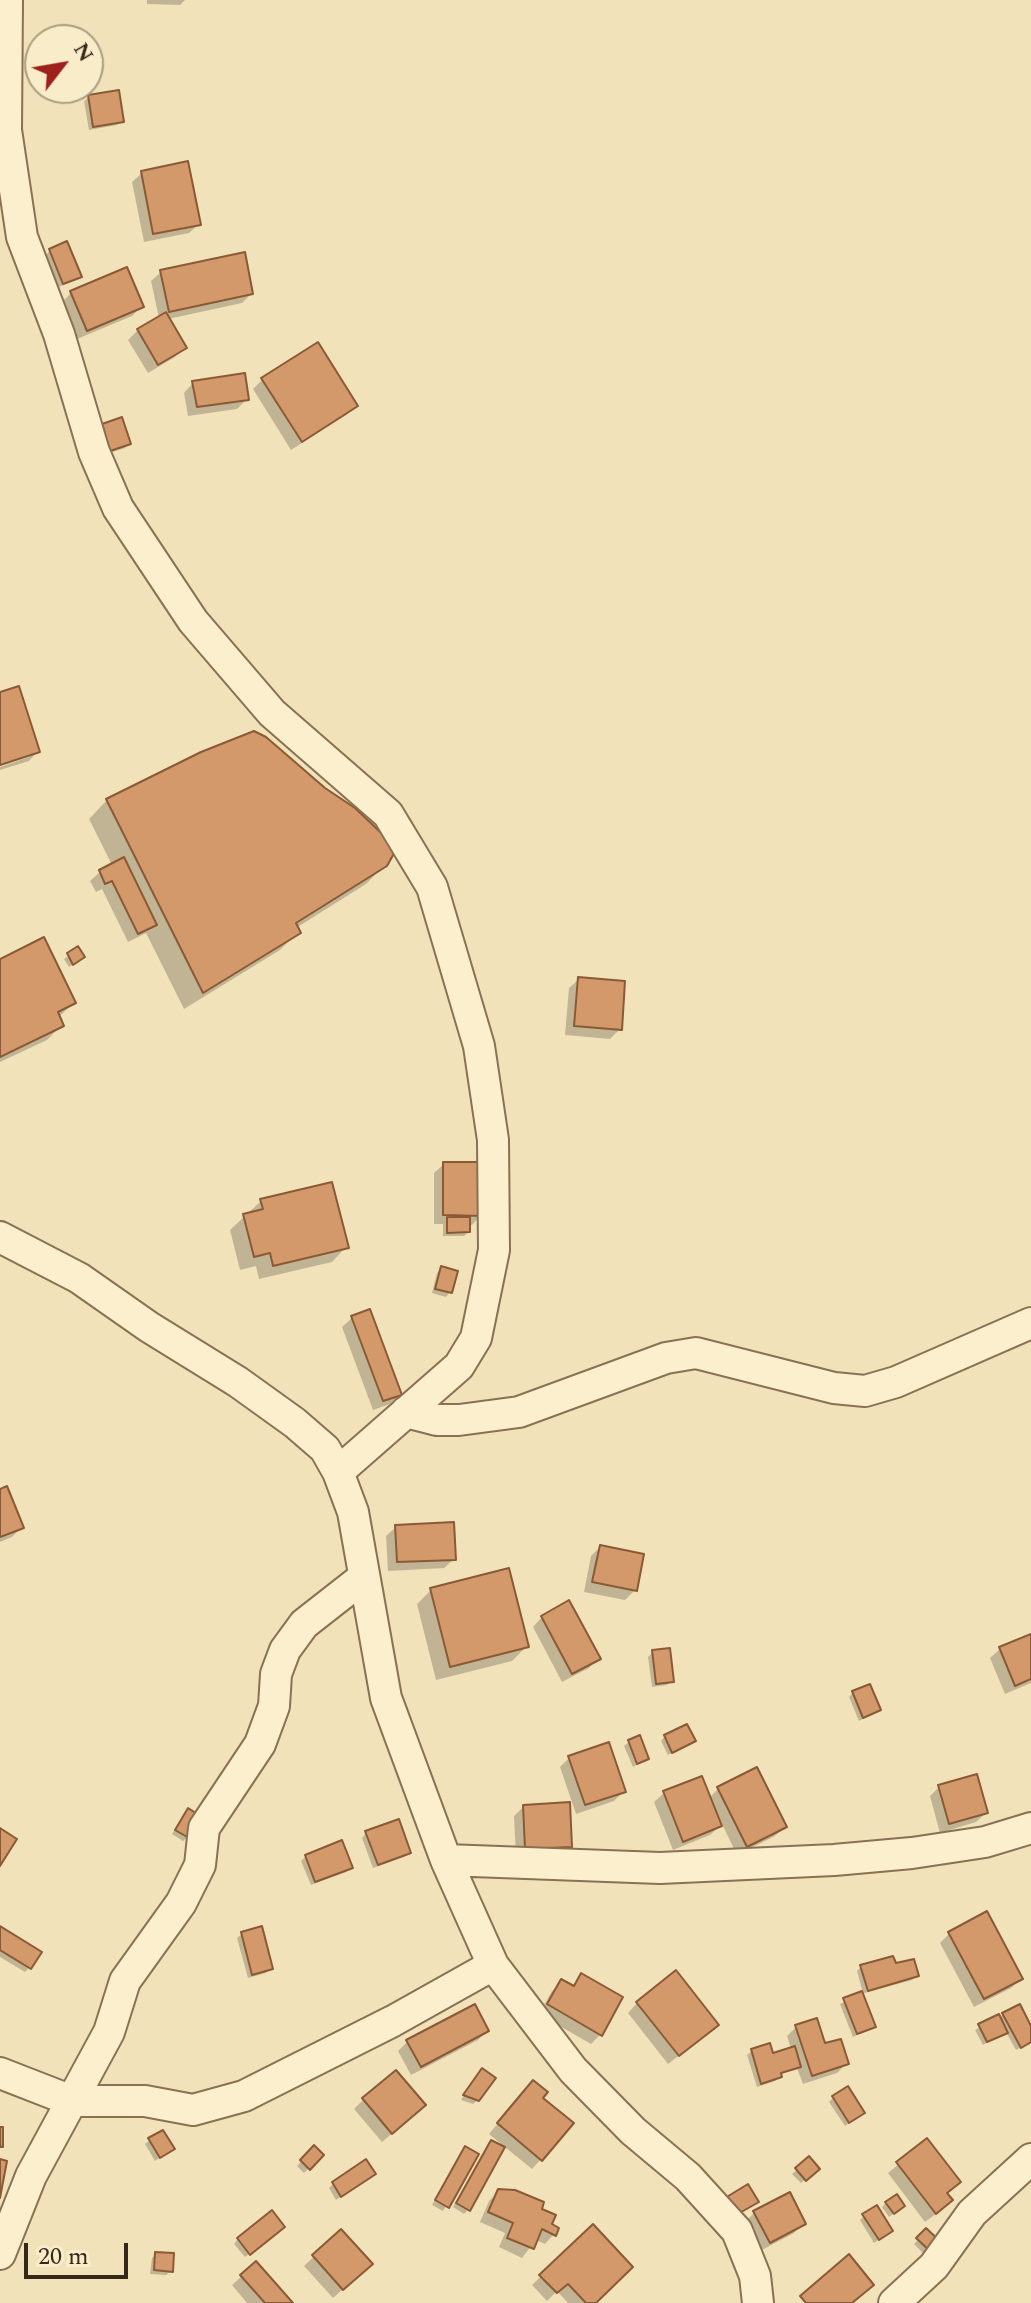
<!DOCTYPE html>
<html>
<head>
<meta charset="utf-8">
<style>
  body { margin:0 }
  #map { position:relative; width:1031px; height:2303px; overflow:hidden; background:#f1e2b9; font-family:Spectral,serif }
  canvas { display:block }
  .north { position:absolute; left:24px; top:24px; width:80px; height:80px; box-sizing:border-box; background:#f8ecc9; border:2px solid #aa9e83; border-radius:50%; rotate:59deg; font-size:22px; font-weight:700; line-height:32px; text-align:center; color:#362819 }
  .north::after { content:''; display:block; margin:auto; width:28px; height:36px; background:#9d201d; clip-path:polygon(50% 0,100% 100%,50% 72%,0 100%) }
  .scale { position:absolute; left:24px; top:2243px; width:104px; height:36px; box-sizing:border-box; border:4px solid #362819; border-top:0; padding-left:10px; font-size:24px; line-height:28px; white-space:nowrap; color:#362819; -webkit-text-stroke:6px #f8ecc9; paint-order:stroke }
</style>
</head>
<body>
<div id="map">
<canvas width="1031" height="2303"></canvas>
<div class="north">N</div>
<div class="scale">20 m</div>
</div>
<script>
const c = document.querySelector('canvas').getContext('2d');
c.lineJoin = 'round';
function fillPath(path, color) {
  c.fillStyle = color;
  c.fill(path, 'evenodd');
}
function stroke(path, color, width, dash) {
  c.strokeStyle = color;
  c.lineWidth = width;
  c.lineCap = dash ? 'butt' : 'round';
  c.setLineDash(dash || []);
  c.stroke(path);
}
fillPath(new Path2D(`
  M147 0H185L180 5 147 4Z
  M89 97 122 121 117 125 89 130 84 101Z
  M142 173 199 224 189 233 144 242 132 182Z
  M50 251 80 276 75 280 59 287 46 255Z
  M161 272 251 294 242 303 168 319 184 348 175 357 148 373 128 340 138 330 159 318 151 281Z
  M71 293 141 307 132 316 77 339 62 302Z
  M262 380 356 406 346 415 291 450 253 389Z
  M193 383 247 399 237 409 188 416 184 393Z
  M103 425 129 444 125 448 106 454 98 430Z
  M0 694 38 751 29 761 0 770V767L29 757V753L0 763Z
  M107 800 385 865 366 884 296 928 298 932 280 950 184 1009 146 933 128 942 102 889 96 892 90 881 100 872 112 865 89 819Z
  M78 949 79 961 69 967 64 959Z
  M0 961 74 1002 60 1016 62 1025 47 1040 0 1062Z
  M579 979 620 1029 610 1039 565 1035 569 988Z
  M444 1164 481 1215 472 1225H468V1232L464 1236H443V1224H434V1173Z
  M261 1201 346 1247 332 1262 259 1279 256 1266 240 1270 230 1230Z
  M442 1268 450 1292 446 1297 432 1293 437 1273Z
  M352 1318 400 1394 390 1404 373 1410 342 1327Z
  M0 1491 22 1527 12 1537 0 1542Z
  M396 1527 454 1559 444 1568 388 1571 386 1536Z
  M600 1547 635 1590 625 1600 584 1592 591 1556Z
  M431 1590 527 1646 512 1661 436 1680 417 1604Z
  M542 1617 598 1658 589 1668 562 1682 533 1627Z
  M1031 1636V1683L1005 1694 990 1658 1000 1649Z
  M653 1652 672 1681 667 1685 652 1687 648 1657Z
  M853 1693 879 1710 859 1721 849 1697Z
  M665 1736 693 1741 668 1755 661 1741Z
  M629 1742 647 1759 633 1767 624 1746Z
  M569 1758 624 1791 614 1801 576 1814 560 1767Z
  M939 1787 986 1813 976 1822 940 1833 930 1796Z
  M718 1789 784 1827 775 1836 737 1855 722 1824 710 1835 673 1850 654 1802 664 1793 709 1798Z
  M524 1806 570 1846 560 1855 516 1857 514 1816Z
  M188 1810V1837L183 1841 172 1834Z
  M366 1833 409 1852 404 1857 373 1868 362 1838Z
  M306 1856 350 1868 346 1872 311 1885 301 1861Z
  M0 1928 29 1968 25 1972 0 1957Z
  M242 1934 270 1969 266 1973 248 1978 237 1938Z
  M949 1934 1021 1978 1011 1988 974 2007 940 1943Z
  M895 1966 917 1975 912 1980 861 1994 874 2027 853 2037 840 2004 863 1993 857 1971 861 1967Z
  M581 1976 600 2035 591 2044 539 2014 552 1991 562 1981 571 1987Z
  M637 2003 707 2034 668 2064 628 2013Z
  M1003 2015 1031 2030V2042L1016 2050 1006 2032 983 2045 975 2030Z
  M796 2027 847 2063 837 2073 803 2084 797 2068 779 2075 775 2081 757 2087 747 2055 752 2051 772 2055 791 2049 787 2036Z
  M487 2031 478 2040 411 2075 398 2051 408 2041Z
  M478 2075V2100L473 2104 461 2100Z
  M524 2092 541 2098V2159L532 2169 489 2134Z
  M833 2098 863 2113 845 2126 829 2102Z
  M363 2100 414 2115 382 2142 354 2109Z
  M150 2140 172 2149 155 2161 145 2144Z
  M927 2141 959 2182 945 2194 941 2210 925 2222 888 2173Z
  M491 2142 468 2210 464 2214 453 2207Z
  M314 2148 322 2155 304 2173 297 2166Z
  M465 2149 476 2155 443 2211 432 2205Z
  M809 2159 818 2168 801 2183 792 2174Z
  M369 2178 336 2200 329 2188 333 2184Z
  M499 2191 539 2210 554 2234 545 2244 536 2240 522 2258 499 2247 505 2233 480 2222 489 2201Z
  M886 2203 898 2210 889 2217 882 2207Z
  M754 2213 803 2223 794 2233 760 2251 745 2222Z
  M864 2216 891 2231 874 2243 860 2220Z
  M592 2227 593 2303H568L557 2291 547 2301 532 2285Z
  M278 2231 245 2257 234 2244 238 2239Z
  M341 2231 361 2273 333 2298 304 2266Z
  M926 2231 939 2243 926 2256 914 2244Z
  M156 2254 171 2271 166 2275 150 2274 152 2258Z
  M242 2276 290 2303H247L232 2285Z`), '#0003');
const building = new Path2D(`
  M119 90 124 122 93 127 88 95Z
  M188 161 201 225 153 234 141 171Z
  M67 241 82 277 63 284 49 249Z
  M245 252 253 294 169 312 160 270Z
  M127 267 144 307 87 331 70 291Z
  M166 312 187 348 158 365 137 329Z
  M318 342 358 406 302 442 261 378Z
  M245 373 249 400 197 407 192 381Z
  M122 417 131 444 110 451 102 424Z
  M19 686 40 752 0 765V692Z
  M254 731 266 737 325 788 355 808 397 848 387 866 296 923 301 933 203 993 106 799 201 752Z
  M124 857 157 925 138 934 112 881 105 884 99 870Z
  M44 937 76 1003 58 1012 64 1026 0 1057V959Z
  M78 946 85 957 73 965 67 953Z
  M578 977 625 981 622 1030 574 1026Z
  M443 1162H484L483 1216 443 1215Z
  M332 1182 349 1248 273 1266 270 1253 254 1257 243 1214 263 1209 260 1199Z
  M447 1217H470V1232L447 1233Z
  M441 1266 458 1271 452 1293 435 1289Z
  M370 1309 402 1395 383 1401 351 1316Z
  M7 1486 24 1528 0 1537V1489Z
  M454 1522 456 1560 397 1562 395 1525Z
  M600 1545 644 1554 637 1591 592 1582Z
  M509 1568 529 1647 450 1667 430 1588Z
  M569 1600 601 1659 572 1674 541 1616Z
  M1031 1634V1679L1015 1686 999 1647Z
  M670 1648 674 1682 656 1684 652 1650Z
  M870 1684 881 1710 863 1718 852 1691Z
  M687 1724 696 1741 672 1753 664 1735Z
  M640 1735 649 1759 637 1764 628 1740Z
  M609 1742 626 1792 585 1805 568 1756Z
  M757 1767 787 1827 747 1847 717 1787Z
  M977 1774 988 1813 949 1824 938 1785Z
  M702 1776 722 1826 683 1842 663 1791Z
  M570 1802 572 1847 525 1849 523 1805Z
  M188 1808 202 1817 189 1838 175 1830Z
  M399 1819 411 1853 378 1865 365 1831Z
  M0 1828 17 1839 0 1866Z
  M342 1840 353 1868 315 1882 305 1855Z
  M987 1911 1023 1979 984 1999 948 1932Z
  M0 1926 42 1952 31 1969 0 1950Z
  M262 1926 273 1969 252 1975 241 1932Z
  M893 1956 896 1963 914 1959 919 1976 868 1991 860 1965Z
  M676 1970 719 2025 679 2056 636 2002Z
  M581 1973 623 1997 602 2036 547 2004 561 1979 574 1986Z
  M862 1991 876 2027 857 2034 843 1998Z
  M475 2004 489 2031 421 2067 406 2040Z
  M1020 2004 1031 2026V2042L1021 2048 1002 2013Z
  M999 2014 1008 2033 987 2042 978 2024Z
  M817 2018 825 2043 841 2039 849 2064 812 2076 795 2025Z
  M770 2043 773 2053 795 2046 801 2067 781 2073 782 2077 761 2084 751 2049Z
  M482 2068 496 2078 479 2101 463 2095Z
  M396 2070 426 2105 392 2134 362 2098Z
  M533 2080 548 2092 543 2098 574 2123 542 2161 497 2123Z
  M848 2086 865 2113 849 2123 832 2096Z
  M0 2127H3V2147H0Z
  M163 2130 175 2149 160 2158 148 2138Z
  M927 2138 961 2182 947 2193 953 2200 936 2214 896 2162Z
  M491 2140 505 2147 470 2211 456 2203Z
  M314 2145 324 2155 310 2170 300 2160Z
  M465 2146 479 2154 449 2208 435 2200Z
  M809 2156 820 2169 806 2181 795 2168Z
  M0 2159 7 2161 0 2198Z
  M366 2159 376 2174 341 2197 332 2182Z
  M748 2184 759 2202 736 2215 725 2198Z
  M498 2189 515 2190 544 2202 542 2209 556 2215 552 2224 559 2228 556 2236 542 2229 534 2249 507 2238 513 2223 488 2212Z
  M790 2192 806 2224 770 2243 753 2211Z
  M897 2194 905 2206 894 2214 885 2202Z
  M877 2205 893 2231 879 2240 862 2214Z
  M272 2210 285 2227 250 2255 237 2238Z
  M593 2224 633 2267 596 2303H586L568 2284 557 2293 539 2275Z
  M926 2228 942 2243 932 2253 916 2238Z
  M341 2229 373 2264 343 2290 312 2255Z
  M155 2252 174 2253 173 2272 154 2270Z
  M849 2254 874 2285 852 2303H806L800 2296Z
  M256 2261 293 2303H265L240 2275Z`);
fillPath(building, '#d3996b');
stroke(building, '#8a5a36', 2);
const street = new Path2D(`
  M7 0 6 130 22 237 59 334 94 452 118 508 193 621 272 713 388 814 432 887 479 1046 493 1140 494 1250 476 1338 459 1366 338 1472
  M0 1237 79 1278 149 1327 238 1382 295 1423 325 1449 338 1472 353 1512 386 1698 446 1860 493 1965 573 2070 633 2131 688 2177 737 2231 755 2276 758 2303
  M406 1412 437 1420H459L519 1412 666 1358 696 1353 834 1388 865 1391 896 1382 1031 1323
  M446 1860 660 1868 834 1860 912 1853 985 1842 1031 1828
  M0 2073 72 2101H145L193 2110 244 2096 393 2021 493 1965
  M0 2254 31 2176 109 2032 125 1981 181 1903 200 1865 204 1828 260 1744 274 1706 276 1674 285 1650 304 1624 364 1577
  M894 2303 934 2266 972 2213 1031 2159`);
stroke(street, '#897153', 34);
stroke(street, '#fcefcd', 30);
</script>
</body>
</html>
